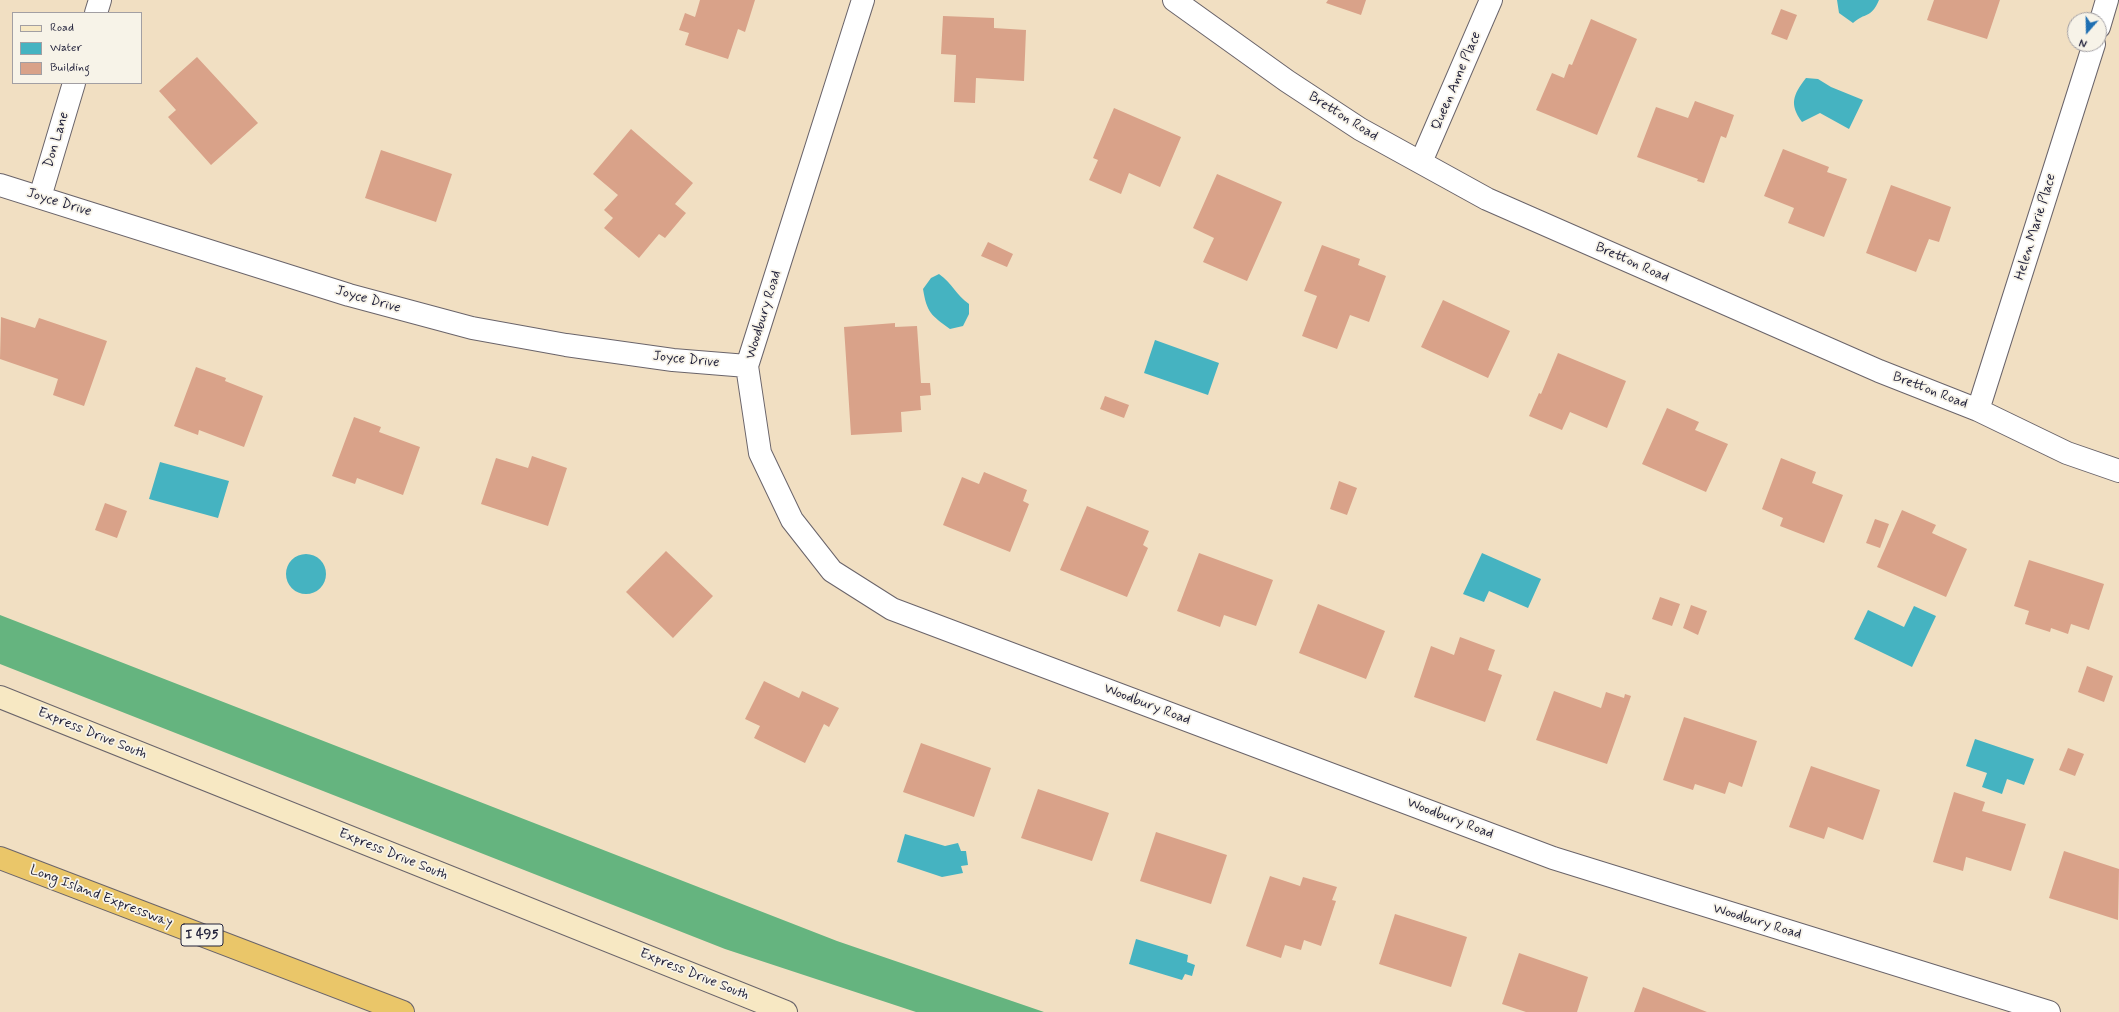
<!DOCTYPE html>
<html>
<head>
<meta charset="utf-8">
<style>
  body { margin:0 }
  #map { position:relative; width:2119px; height:1012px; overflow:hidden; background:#f1dfc2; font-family:Mynerve,sans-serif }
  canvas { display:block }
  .legend { position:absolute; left:12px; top:12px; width:130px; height:72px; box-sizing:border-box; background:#f7f3e8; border:1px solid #a29fa3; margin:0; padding:5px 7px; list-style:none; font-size:12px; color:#22223b }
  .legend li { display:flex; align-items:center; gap:8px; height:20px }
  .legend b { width:20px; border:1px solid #a29fa3 }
  .north { position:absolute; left:2067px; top:12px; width:40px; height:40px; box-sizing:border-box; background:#f7f3e8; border:1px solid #a29fa3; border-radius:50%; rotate:200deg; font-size:11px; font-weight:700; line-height:16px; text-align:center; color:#22223b }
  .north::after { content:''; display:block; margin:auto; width:14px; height:18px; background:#1f6fb2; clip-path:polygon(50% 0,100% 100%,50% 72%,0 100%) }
</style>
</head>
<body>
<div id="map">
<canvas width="2119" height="1012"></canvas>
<ul class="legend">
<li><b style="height:5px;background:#f7e8c3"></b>Road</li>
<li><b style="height:11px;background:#45b3c1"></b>Water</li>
<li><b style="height:11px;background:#d9a289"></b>Building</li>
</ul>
<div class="north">N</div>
</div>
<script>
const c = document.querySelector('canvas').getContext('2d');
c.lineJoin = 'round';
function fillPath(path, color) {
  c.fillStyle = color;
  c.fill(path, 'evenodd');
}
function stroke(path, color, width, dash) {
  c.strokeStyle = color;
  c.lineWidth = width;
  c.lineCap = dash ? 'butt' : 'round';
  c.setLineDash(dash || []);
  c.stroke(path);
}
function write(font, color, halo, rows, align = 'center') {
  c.font = font + ' Mynerve,sans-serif';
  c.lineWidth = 3.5;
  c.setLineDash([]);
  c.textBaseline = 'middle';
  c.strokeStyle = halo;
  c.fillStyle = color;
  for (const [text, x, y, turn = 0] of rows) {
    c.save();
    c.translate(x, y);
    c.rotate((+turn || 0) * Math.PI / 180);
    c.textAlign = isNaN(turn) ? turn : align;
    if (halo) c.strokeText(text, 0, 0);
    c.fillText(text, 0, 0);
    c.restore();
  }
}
fillPath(new Path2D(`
  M0 615 837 941 1044 1012H916L725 949 0 664Z`), '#65b47f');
fillPath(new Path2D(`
  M1837 0H1879C1871 19 1865 12 1853 23L1839 13Z
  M1806 78 1818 79 1831 87 1863 100 1849 129 1820 113 1802 122C1789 104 1793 95 1806 78Z
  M939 274C953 284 955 294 969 304V314L963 326 950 329C931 315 927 313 923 289L931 278Z
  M1155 340 1219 363 1208 395 1144 373Z
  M160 462 229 481 218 518 149 499Z
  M1482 553 1541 579 1528 608 1489 591 1484 602 1463 594Z
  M286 574a20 20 0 1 1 40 0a20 20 0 1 1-40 0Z
  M1914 606 1936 616 1912 667 1854 639 1868 610 1904 627Z
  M1975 739 2034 759 2024 785 2007 779 2002 794 1982 787 1987 773 1966 766Z
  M905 834 945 846 958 843 961 851H966L968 865 961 866 963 873 942 877 897 862Z
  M1136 939 1188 955 1187 962 1195 965 1192 976 1185 974 1182 980 1129 964Z`), '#45b3c1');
fillPath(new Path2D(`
  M700 0H755L745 32 738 29 728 59 685 45 689 33 679 30 685 13 695 17Z
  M1328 0H1366L1361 15 1326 3Z
  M1934 0H2000L1987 39 1927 20Z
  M1781 9 1797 15 1787 40 1771 34Z
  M943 16 994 18V28L1026 30 1024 81 976 78 975 103 954 102 956 55 941 54Z
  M1591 19 1637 39 1597 135 1536 110 1552 73 1564 78 1569 64 1572 65Z
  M197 57 258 123 211 165 168 117 176 110 159 91Z
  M1695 101 1734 115 1726 138 1721 136 1704 183 1697 181 1698 179 1637 157 1656 107 1688 118Z
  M1114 108 1181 137 1160 187 1129 173 1121 194 1089 180 1098 160 1093 158Z
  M631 129 693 183 675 204 686 213 665 238 659 234 639 258 604 228 613 218 604 210 618 195 593 174Z
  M1783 149 1829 167 1827 172 1847 179 1824 237 1788 223 1794 208 1764 196Z
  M381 150 452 174 436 222 365 198Z
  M1217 174 1282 202 1247 281 1203 262 1214 238 1193 228Z
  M1891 185 1951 207 1939 242 1929 239 1916 272 1866 253Z
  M988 242 1013 254 1007 267 981 256Z
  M1322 245 1360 259 1358 265 1386 276 1369 322 1350 315 1337 349 1302 336 1317 296 1304 291Z
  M1443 300 1510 331 1488 378 1421 347Z
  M1 317 35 328 39 318 107 341 84 406 53 395 58 379 0 359Z
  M895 323V327L917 326 921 383H930L931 395 920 396 921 410 901 412 902 432 851 435 844 327Z
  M1558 353 1626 381 1607 428 1570 412 1562 430 1529 416 1539 393 1541 394Z
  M196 367 226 378 225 381 263 396 244 447 199 430 198 435 174 426Z
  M1105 396 1129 405 1124 418 1100 409Z
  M1667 408 1699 422 1695 430 1728 444 1706 492 1642 464Z
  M354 417 381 427 379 432 420 447 403 495 357 478 355 484 332 476Z
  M532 456 567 468 548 526 481 504 496 458 528 468Z
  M1781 458 1816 472 1812 483 1843 495 1824 543 1780 526 1783 518 1762 509Z
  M984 472 1027 490 1023 501 1029 504 1010 552 943 525 962 477 979 484Z
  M1339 481 1357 488 1347 515 1330 509Z
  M105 503 127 511 117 538 95 530Z
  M1087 506 1149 531 1143 545 1148 548 1127 597 1060 570Z
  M1902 510 1936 525 1932 533 1967 549 1946 597 1877 567Z
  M1875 519 1889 524 1880 548 1866 543Z
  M666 551 713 596 673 638 626 592Z
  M1199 553 1273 580 1256 626 1224 615 1220 627 1177 611Z
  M2029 560 2104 584 2089 630 2071 624 2068 634 2051 628 2050 632 2025 624 2029 611 2014 606Z
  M1660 597 1680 604 1672 626 1652 619Z
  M1318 604 1385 631 1366 679 1299 653Z
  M1691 605 1707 611 1698 635 1683 628Z
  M1460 637 1495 650 1488 670 1502 675 1485 722 1414 697 1431 646 1454 655Z
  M2087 666 2113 676 2104 702 2078 692Z
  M764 681 799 698 802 691 839 708 829 727 824 724 805 763 754 738 760 726 745 719Z
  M1554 691 1601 708 1606 692 1624 698 1625 694 1631 696 1607 764 1536 740Z
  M1684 717 1757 741 1742 787 1729 782 1725 794 1695 784 1693 790 1663 780Z
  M921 743 991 768 974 817 903 792Z
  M2068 748 2084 754 2075 776 2059 770Z
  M1811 766 1880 790 1863 840 1828 827 1824 839 1789 827Z
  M1038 789 1109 813 1092 861 1021 838Z
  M1954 792 1985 802 1982 811 2026 824 2011 871 1966 857 1963 871 1933 862Z
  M1156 832 1227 855 1211 904 1140 881Z
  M2064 851 2119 869 2118 920 2049 898Z
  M1270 876 1300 886 1303 877 1337 887 1332 900 1336 901 1321 946 1304 940 1301 950 1285 945 1281 958 1246 946Z
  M1395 914 1467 937 1451 987 1379 964Z
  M1519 953 1588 977 1577 1012H1526L1502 1004Z
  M1643 987 1707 1012H1634Z`), '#d9a289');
const minor = new Path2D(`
  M863 0 747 366 760 453 792 520 832 571 892 609 1553 858 2049 1012
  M1174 0 1287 81 1360 129 1487 199 1879 371 1978 410 2067 453 2119 471
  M96 13 100 0
  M2099 27 2107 0
  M1421 162 1491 0
  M0 185 349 295 472 328 566 345 673 360 747 366
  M40 197 74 83
  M1978 410 2094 44`);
const secondary = new Path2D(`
  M0 697 786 1012`);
const motorway = new Path2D(`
  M0 858 403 1012`);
stroke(minor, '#6a646a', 24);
stroke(secondary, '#6a646a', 24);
stroke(motorway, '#6a646a', 24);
stroke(minor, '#fff', 22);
stroke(secondary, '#f7e8c3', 22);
stroke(motorway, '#eac669', 22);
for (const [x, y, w] of [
  [202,935,42]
]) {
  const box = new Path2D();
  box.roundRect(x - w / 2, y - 11, w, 22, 3);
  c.fillStyle = '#f7f3e8';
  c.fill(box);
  stroke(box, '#22223b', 1);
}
write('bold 13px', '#22223b', null, [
  ["I 495",202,935]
]);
write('14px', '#22223b', '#f7f3e8', [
  ["Queen Anne Place",1457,81,-67],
  ["Bretton Road",1343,117,32],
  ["Don Lane",57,140,-73],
  ["Joyce Drive",59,203,17],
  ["Helen Marie Place",2036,227,-73],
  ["Bretton Road",1632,263,24],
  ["Joyce Drive",368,300,16],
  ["Woodbury Road",764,315,-73],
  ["Joyce Drive",686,360,6],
  ["Bretton Road",1930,391,21],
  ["Woodbury Road",1147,705,21],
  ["Express Drive South",92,734,22],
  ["Woodbury Road",1450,819,21],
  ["Express Drive South",393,855,22],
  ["Long Island Expressway",101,897,21],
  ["Woodbury Road",1757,922,17],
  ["Express Drive South",694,975,22]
]);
</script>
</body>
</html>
